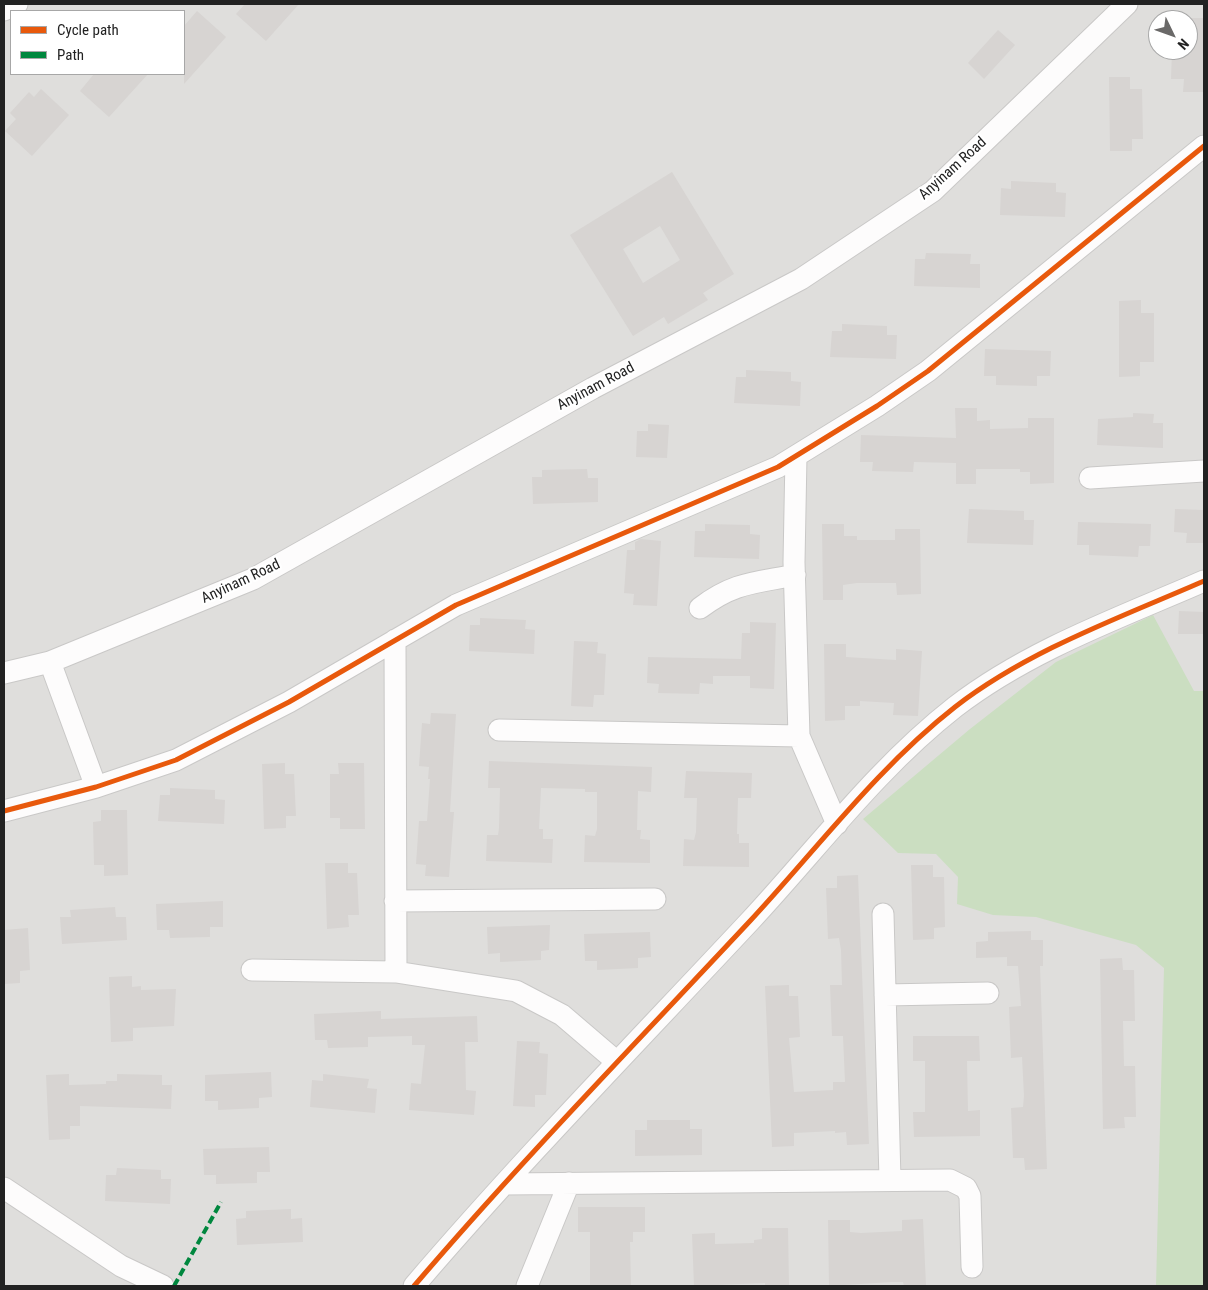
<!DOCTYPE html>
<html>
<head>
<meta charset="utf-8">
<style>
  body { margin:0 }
  #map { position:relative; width:1208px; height:1290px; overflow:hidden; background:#f0eeeb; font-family:"Roboto Condensed",sans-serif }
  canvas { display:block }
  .frame { position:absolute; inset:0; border:5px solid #222; pointer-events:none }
  .legend { position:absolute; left:10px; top:10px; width:175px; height:65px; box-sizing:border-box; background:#fff; border:1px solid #a7a7a7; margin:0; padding:6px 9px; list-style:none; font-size:15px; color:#222 }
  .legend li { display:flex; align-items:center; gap:10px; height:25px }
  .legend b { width:25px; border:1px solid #a7a7a7 }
  .north { position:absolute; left:1148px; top:10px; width:50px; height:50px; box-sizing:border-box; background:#fff; border:1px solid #a7a7a7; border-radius:50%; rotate:132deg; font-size:14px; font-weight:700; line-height:20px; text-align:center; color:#222 }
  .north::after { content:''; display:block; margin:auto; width:18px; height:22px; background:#6a6968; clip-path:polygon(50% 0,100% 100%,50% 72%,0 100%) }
</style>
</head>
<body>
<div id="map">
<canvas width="1208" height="1290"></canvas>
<div class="frame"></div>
<ul class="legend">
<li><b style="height:6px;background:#e8590c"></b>Cycle path</li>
<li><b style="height:6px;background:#00873e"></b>Path</li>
</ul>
<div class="north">N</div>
</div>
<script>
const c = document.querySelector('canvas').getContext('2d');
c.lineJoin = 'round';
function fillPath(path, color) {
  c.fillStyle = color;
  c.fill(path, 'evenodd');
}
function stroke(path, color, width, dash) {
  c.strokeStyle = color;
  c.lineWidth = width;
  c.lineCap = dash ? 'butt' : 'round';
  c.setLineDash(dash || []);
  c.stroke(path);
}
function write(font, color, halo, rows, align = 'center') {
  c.font = font + ' "Roboto Condensed",sans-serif';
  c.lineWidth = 4.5;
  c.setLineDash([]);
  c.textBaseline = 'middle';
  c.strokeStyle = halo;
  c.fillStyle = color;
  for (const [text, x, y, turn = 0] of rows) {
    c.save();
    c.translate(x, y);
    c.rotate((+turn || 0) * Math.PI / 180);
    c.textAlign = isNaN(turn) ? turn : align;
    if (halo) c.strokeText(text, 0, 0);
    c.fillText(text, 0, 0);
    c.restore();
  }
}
fillPath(new Path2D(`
  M4 4H1204V1286H4ZM11 11H184V74H11ZM1158 20H1188V50H1158Z`), '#dfdedc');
fillPath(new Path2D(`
  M1153 615 1194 691H1204V1286H1156L1164 968 1136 945 1036 917 993 915 957 904 958 877 936 854 898 853 863 819 970 729 1056 662Z`), '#cbdec1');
fillPath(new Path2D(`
  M245 4H299L266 41 236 14Z
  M197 11 226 37 184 84V26Z
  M1184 18H1204L1203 92H1183L1184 79H1171L1172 50H1188V20H1184Z
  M998 30 1015 45 984 79 968 63Z
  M94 74H148L109 117 80 91Z
  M1109 77H1130V89H1142L1143 139H1132V151H1110Z
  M41 89 69 115 32 156 5 131 16 119 10 113 29 92 34 97Z
  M672 172 734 274 703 293 708 300 668 324 664 317 633 336 570 235ZM660 226 680 260 643 283 623 249Z
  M1011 181 1056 183V192L1066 193 1065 217 1000 215 1001 188 1011 189Z
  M926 253 971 254 970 264H980V288L914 286 915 259H925Z
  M1141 300V313H1154V362H1140V376L1119 377V301Z
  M842 324 887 326V335H897L896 359 830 357 832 331H842Z
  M985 349 1051 351 1050 376H1037V386L996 385V376H984Z
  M746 370 791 372V381L801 382 800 406 734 403 736 377H746Z
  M955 408H977V421L990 420V429L1028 428V418H1054V483L1030 484V472H1020V469H976V484H956V463L914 462 913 472 872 471 873 462H860L861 435 956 438Z
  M1133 413 1154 414 1153 423H1163V448L1097 445 1098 419 1133 417Z
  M648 424 669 425 667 458 636 457 637 431H648Z
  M587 469 588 478H598V502L533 504 532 477H542V470Z
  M969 509 1024 511V520H1034L1033 545 967 543Z
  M1175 509 1204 510V543H1186L1187 533 1174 532Z
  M1078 522 1151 524 1150 546H1139L1138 557 1089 555V545H1077Z
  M705 524 750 525V534L760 535 759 559 694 557 695 531H705Z
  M822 524H844V536H857V540H895V529H920L921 594 897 595 896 583H857L843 585V600H823Z
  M641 539 661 541 657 606 633 605 634 594 624 593 627 550H635V542Z
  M1179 611 1204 612V634H1178Z
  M480 618 526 620 525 629 535 630 534 654 469 651 470 625H480Z
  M750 622 776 623 774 689 750 688V676H713V684L700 683 699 694 658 693 659 684 647 683 648 657 741 659 742 633H750Z
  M574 641 598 642 597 653 606 654 604 695H594L593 707 571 706Z
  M824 644H846V657L896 660V649L922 651 918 716 893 715 894 703 860 701V706H845V720L825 721Z
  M431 713 456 714 450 812H454L449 877 425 876 426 865 416 864 419 821H427L430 779H428L429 767 419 766 422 723 430 724Z
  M489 761 652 767 651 792 638 791 637 830H641L640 839 650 840V863L584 862 585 835 595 836 597 829V792H585V789L541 788 539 829H543V839H553L552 863 486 861 487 835H498L499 828 500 788H488Z
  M285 763V774H294L296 816H286V828L264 829 262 764Z
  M338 763H364L365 829H340V818H330V774H339Z
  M686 771 752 773 751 798H738L737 834H739V843H749V867L683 866 684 839 694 840 696 832 697 798H684Z
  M170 788 215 790V799L225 800 224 824 158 821 160 795H170Z
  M101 810H127L128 875 104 876V865H94L93 822 101 821Z
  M325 863H348V873H357L359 915H348L349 927 327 929Z
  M911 865H933V877H944L945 927 934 928V939L913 940Z
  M858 875 869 1144 847 1145 846 1132 835 1133V1131L794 1133V1146L772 1147 765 986 789 985V996H798L800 1037 789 1038 794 1092 833 1090V1082H845L843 1036H832L830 985H842L841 950 839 938 828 939 826 888H837V876Z
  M223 901V927H210V937L170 938 169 930H157L156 904Z
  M115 907 116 917H126L127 940 62 944 60 917H71L70 910Z
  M550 925 549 950 541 951V960L500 962V953L488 954 487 927Z
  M28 928 30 970 20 971V983L4 984V930Z
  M1031 931V940H1043V966H1040L1047 1169 1025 1170 1024 1158H1013L1011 1108 1023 1107 1024 1096 1022 1057 1011 1058 1009 1007 1021 1006 1018 966H1007V957L976 958V942L988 941V932Z
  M650 932 651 957 638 958V968L597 970V961H585L584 934Z
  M1122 958 1123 970H1134L1135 1021H1123L1124 1066H1135L1136 1117H1124L1125 1128 1103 1129 1100 959Z
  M132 976V987L141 986V990L176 989 174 1026 133 1028V1041L111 1042 109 977Z
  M381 1011V1019L477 1016 478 1042H465L466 1090 476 1091 474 1115 409 1110 411 1083 421 1084 425 1045H412V1036L368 1037V1047L328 1048 327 1040H315L314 1014Z
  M913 1036H979L980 1061H967L968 1111 980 1110V1136L914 1137 913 1112H925V1061H913Z
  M517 1041 540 1042 539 1053 548 1054 546 1095H535V1107L513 1106Z
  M271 1072 272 1097 259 1098V1108L218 1110V1101H205V1075Z
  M69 1074V1085L106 1084V1081H117V1074L162 1075V1085H172L171 1109 80 1106V1126H70V1139L49 1140 46 1075Z
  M323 1074 369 1079 367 1088 377 1089 375 1113 310 1107 312 1080 323 1081Z
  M647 1120H690V1129H702V1155L635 1156V1130H647Z
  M269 1147 270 1172H257V1183L216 1184V1175H204L203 1149Z
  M117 1168 161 1170V1179H171L170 1204 105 1201 106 1175H116Z
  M578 1207H645V1232H633V1242H630L631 1286H590V1232H578Z
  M291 1209V1219L302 1218 303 1242 237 1245 236 1219 246 1218V1211Z
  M923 1219 926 1286H904L903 1282H892L829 1286 828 1220H850V1232L861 1233 902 1231V1220Z
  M762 1228H788L789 1286H765V1283L694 1286 692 1234 715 1233V1244L754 1243V1240L762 1239Z`), '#d7d4d2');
const minor = new Path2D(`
  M4 10 17 4
  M796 456 794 562 799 736 837 824
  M1090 478 1204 471
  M700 608C734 582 755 583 795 575
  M395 640 396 972
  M50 662 96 787
  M4 673 50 662 253 579 593 388 801 279 933 191 1127 4
  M499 730 799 736
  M4 811 96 787 176 760 289 702 456 605 778 467 877 406 928 371 1204 146
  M395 901 655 899
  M883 914 890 1180
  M252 970 396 972 516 991 562 1015 617 1062
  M885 995 988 993
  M504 1184 950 1180 966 1188 970 1196 972 1267
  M4 1188 121 1266 163 1286
  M414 1286C521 1161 637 1042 750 921 817 849 877 768 955 707 1029 650 1119 618 1204 581
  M527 1286 569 1183`);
stroke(minor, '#c9c8c7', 23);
stroke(minor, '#fdfcfc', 21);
stroke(new Path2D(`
  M174 1286 221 1202`), '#00873e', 4, [8, 4]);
stroke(new Path2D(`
  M4 811 96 787 176 760 289 702 456 605 778 467 877 406 928 371 1204 146
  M414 1286C521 1161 637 1042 750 921 817 849 877 768 955 707 1029 650 1119 618 1204 581`), '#e8590c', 5);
write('15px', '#222', '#fff', [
  ["Anyinam Road",953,169,-42],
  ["Anyinam Road",596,387,-28],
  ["Anyinam Road",241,582,-25]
]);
</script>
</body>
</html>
